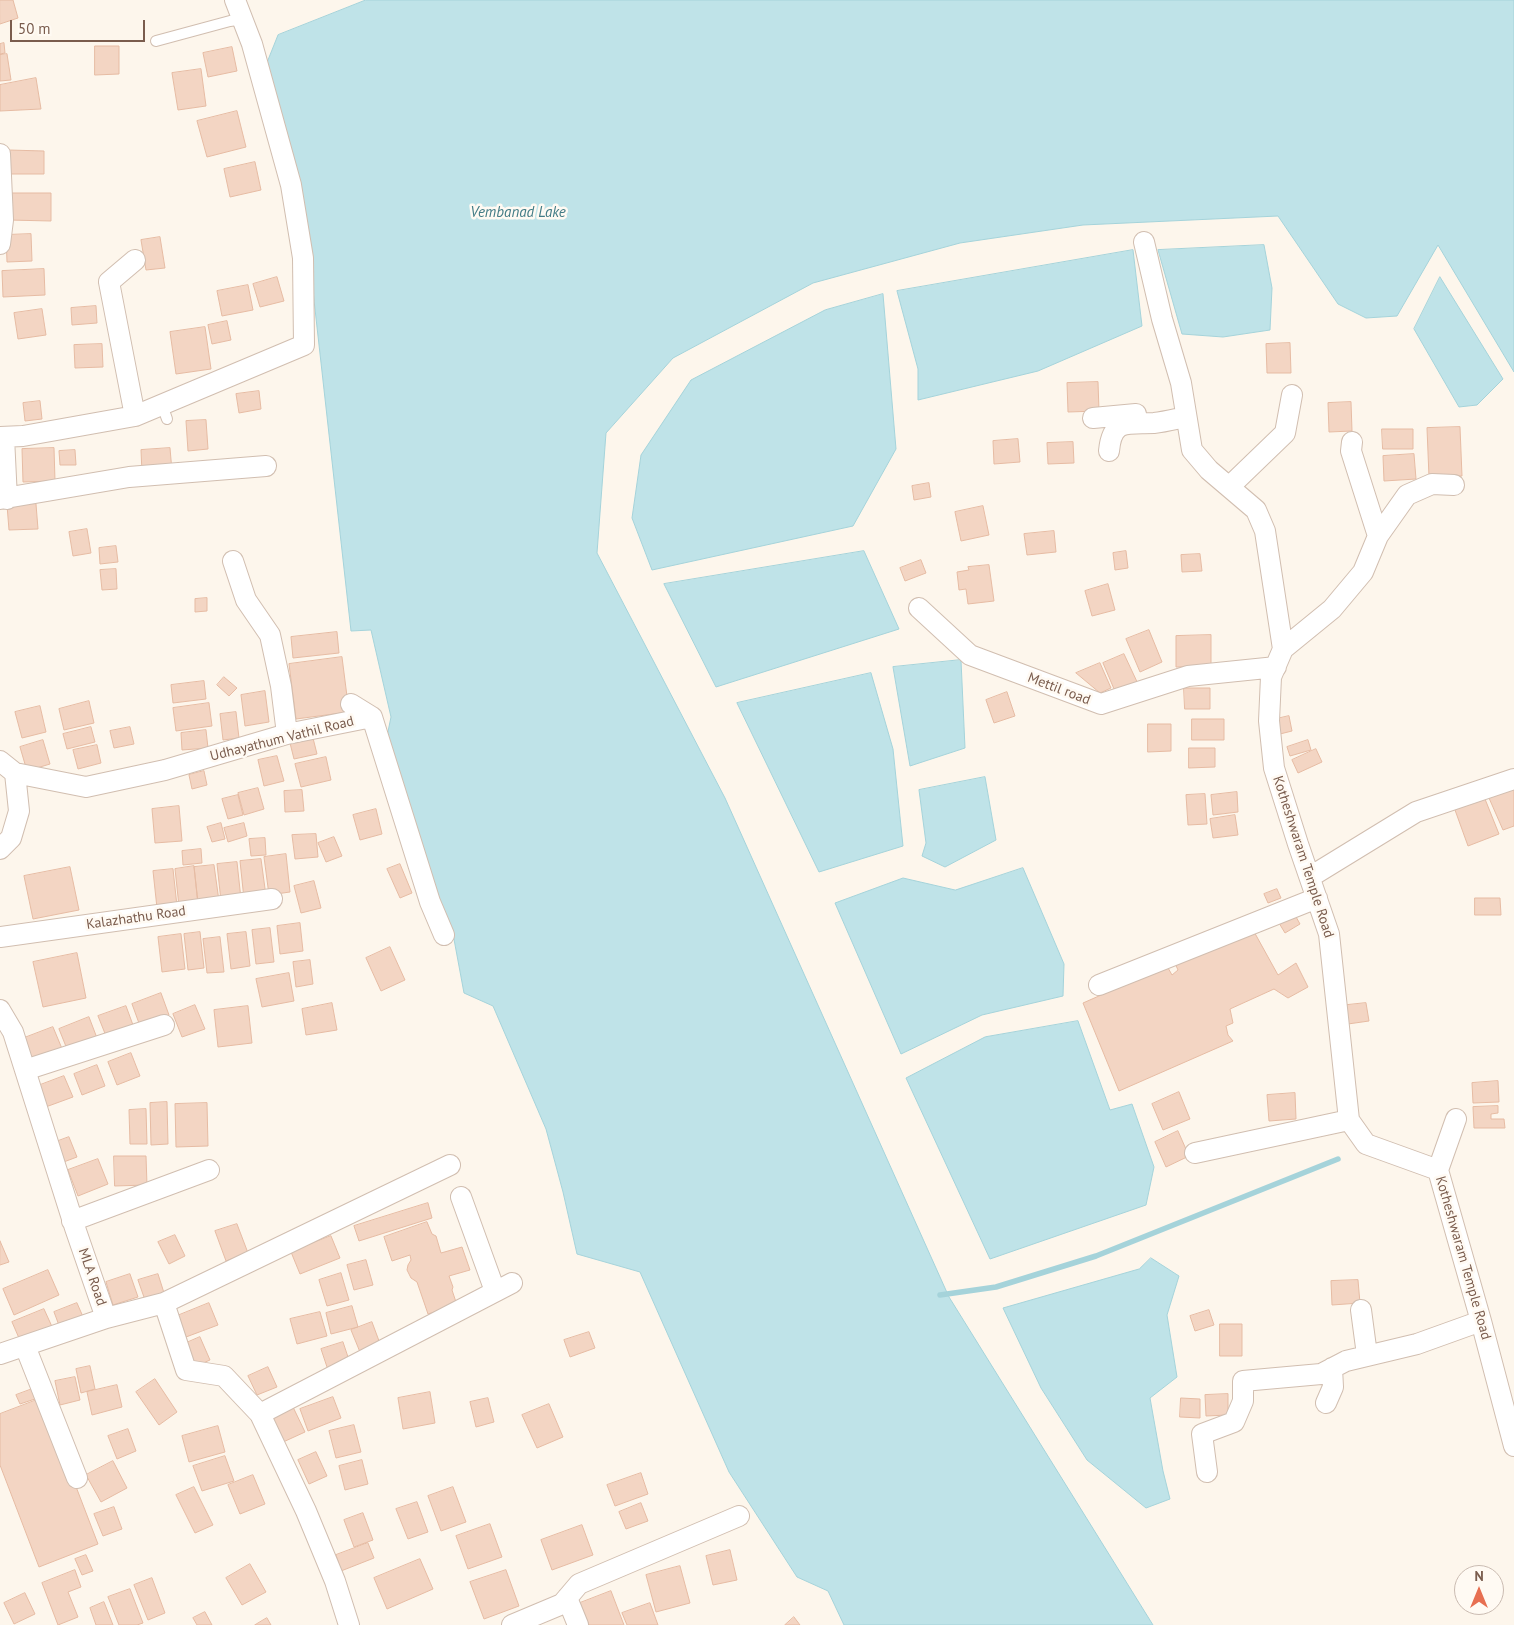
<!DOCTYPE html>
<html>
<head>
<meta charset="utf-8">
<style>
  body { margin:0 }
  #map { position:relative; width:1514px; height:1625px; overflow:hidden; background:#fdf6ec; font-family:"PT Sans",sans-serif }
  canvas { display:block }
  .north { position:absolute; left:1454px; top:1565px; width:50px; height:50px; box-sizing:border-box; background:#fffaf3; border:1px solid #cabbb1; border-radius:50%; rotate:0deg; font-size:14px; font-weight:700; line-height:20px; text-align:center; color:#7a5c4d }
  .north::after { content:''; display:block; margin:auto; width:18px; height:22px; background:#e76f51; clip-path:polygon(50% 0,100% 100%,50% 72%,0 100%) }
  .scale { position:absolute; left:10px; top:20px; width:135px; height:22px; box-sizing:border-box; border:2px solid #7a5c4d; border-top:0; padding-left:6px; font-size:15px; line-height:18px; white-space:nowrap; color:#7a5c4d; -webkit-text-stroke:4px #fffaf3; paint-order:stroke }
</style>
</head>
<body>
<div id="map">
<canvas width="1514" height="1625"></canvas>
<div class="north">N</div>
<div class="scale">50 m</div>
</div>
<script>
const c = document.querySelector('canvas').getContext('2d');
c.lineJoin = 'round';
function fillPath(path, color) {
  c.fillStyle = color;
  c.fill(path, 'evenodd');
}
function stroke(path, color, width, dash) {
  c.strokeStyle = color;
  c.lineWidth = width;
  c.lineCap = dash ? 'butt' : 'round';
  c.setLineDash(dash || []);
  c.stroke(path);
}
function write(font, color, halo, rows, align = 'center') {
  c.font = font + ' "PT Sans",sans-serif';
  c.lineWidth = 5;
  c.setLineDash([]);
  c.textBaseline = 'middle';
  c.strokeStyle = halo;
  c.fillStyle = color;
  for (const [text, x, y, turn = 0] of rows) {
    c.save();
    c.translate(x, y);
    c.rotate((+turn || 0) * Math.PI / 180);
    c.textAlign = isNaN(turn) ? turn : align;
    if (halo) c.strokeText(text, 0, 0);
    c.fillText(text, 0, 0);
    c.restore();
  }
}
const water = new Path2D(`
  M366 0H1514V372L1438 245 1397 316 1366 318 1338 304 1278 216 1083 225 960 243 813 283 673 358 606 433 597 553 725 798 949 1297 1153 1625H844L828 1591 797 1577 729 1472 640 1272 577 1254 563 1192 546 1129 493 1006 464 993 453 934 421 881 424 849 385 746 391 717 371 630 351 631 301 184 266 65 278 35Z
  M1264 245 1272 288 1270 330 1223 337 1182 334 1158 250Z
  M1133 250 1142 326 1038 371 918 400V369L897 291Z
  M1440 277 1503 379 1477 405 1459 407 1414 329Z
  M883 294 896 449 853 526 652 570 632 518 641 455 691 380 825 310Z
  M864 551 899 629 716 687 664 584Z
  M961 660 965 748 910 766 893 667Z
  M871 673 893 749 903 846 819 872 737 703Z
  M985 777 996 840 945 867 922 856 926 843 919 790Z
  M1023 868 1064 964 1063 996 982 1015 901 1054 835 903 903 878 955 890Z
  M1078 1021 1110 1110 1132 1104 1154 1167 1146 1205 990 1259 906 1078 985 1037Z
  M1151 1258 1179 1276 1167 1315 1177 1377 1150 1398 1163 1471 1170 1499 1146 1508 1087 1460 1041 1388 1003 1308 1139 1269Z`);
fillPath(water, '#bfe3e8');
stroke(water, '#a5d3da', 1);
stroke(new Path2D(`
  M940 1295 996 1287 1096 1256 1338 1159`), '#a5d3da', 5.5);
const building = new Path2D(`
  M0 0H13L18 18 0 24Z
  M4 43 5 53 0 54V44Z
  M95 46H119V74L95 75Z
  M232 47 237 71 208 77 203 53Z
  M7 54 11 80 0 81V55Z
  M201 69 206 106 178 110 172 73Z
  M36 78 41 109 0 111V85Z
  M237 111 246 147 207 157 197 121Z
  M9 150 44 151V174H8Z
  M255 162 261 190 230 197 224 169Z
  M8 193H51V221L8 220Z
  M31 234 32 261 7 262 6 235Z
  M160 237 165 268 146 270 141 240Z
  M44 269 45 295 3 297 2 271Z
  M277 277 284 301 260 307 253 284Z
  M248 285 253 310 222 316 217 291Z
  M96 306 97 323 72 325 71 308Z
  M42 309 46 335 18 339 14 313Z
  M227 321 231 340 212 344 208 325Z
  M205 327 211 369 176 374 170 332Z
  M1290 343 1291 373H1267L1266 344Z
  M102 344 103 367 75 368 74 345Z
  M1098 382 1099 411 1068 412 1067 383Z
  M259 391 261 409 239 413 236 394Z
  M40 401 42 419 25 421 23 403Z
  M1351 402 1352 431 1329 432 1328 403Z
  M206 420 208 449 188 451 186 421Z
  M1460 427 1462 476 1429 477 1427 428Z
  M1382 429H1413V449H1383Z
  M1018 439 1020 462 994 464 993 441Z
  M1073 442 1074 463 1048 464 1047 443Z
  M54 448 55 481 23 482 22 449Z
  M170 448 172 471 142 473 141 450Z
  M75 450 76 465H60L59 451Z
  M1414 454 1416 479 1384 481 1383 456Z
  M929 483 931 497 914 500 912 486Z
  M36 504 38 529 9 530 7 505Z
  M983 506 989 535 961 541 955 512Z
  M87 529 91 553 73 556 69 532Z
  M1054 531 1056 552 1027 555 1024 534Z
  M116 546 118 562 100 564 99 548Z
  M1126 551 1128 568 1115 570 1113 553Z
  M1200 554 1202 571 1182 572 1181 555Z
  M921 560 926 573 905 581 900 568Z
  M989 565 994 601 968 604 966 589 959 590 957 572 969 570 968 567Z
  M116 569 117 589 102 590 100 570Z
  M1108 584 1115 610 1092 616 1085 591Z
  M207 598V611L195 612V599Z
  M1149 630 1162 662 1140 672 1126 639Z
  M337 632 339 653 293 658 291 637Z
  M1211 635V667H1176V636Z
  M1124 654 1139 686 1117 696 1103 663Z
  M342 657 349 712 296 719 289 664Z
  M1100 663 1111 688 1100 693 1076 673Z
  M224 677 237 688 229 696 217 685Z
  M204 681 206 699 173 703 171 685Z
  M1184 688H1210V709H1185Z
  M265 691 269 722 245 726 241 695Z
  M1007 692 1015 716 994 723 986 700Z
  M89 701 94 723 64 730 59 709Z
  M209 703 212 726 176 731 173 708Z
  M40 706 46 732 22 738 15 712Z
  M236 712 239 738 223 740 220 714Z
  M1289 716 1292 731 1276 735 1272 720Z
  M1192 719H1224V740H1192Z
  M1148 724H1171V751L1148 752Z
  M91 727 95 742 67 749 63 734Z
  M130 727 134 744 114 748 110 731Z
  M206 730 208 748 182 750 181 733Z
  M313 738 317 754 294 759 290 743Z
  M43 740 50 764 27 771 20 747Z
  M1308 740 1311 750 1290 756 1287 747Z
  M97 745 101 763 78 769 73 750Z
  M1189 748H1215V767L1189 768Z
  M1316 749 1322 762 1298 773 1292 760Z
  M277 756 284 781 264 786 258 760Z
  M326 757 331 780 301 787 295 764Z
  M204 771 207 785 192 789 189 775Z
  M258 788 264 809 244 815 238 793Z
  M1514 788V826L1503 830 1489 798Z
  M302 790 304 811 285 812 284 791Z
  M1237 792 1238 812 1213 815 1211 795Z
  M1205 794 1207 824 1188 825 1186 795Z
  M238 795 243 815 228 819 222 799Z
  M1485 799 1499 834 1468 846 1455 810Z
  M179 806 182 841 155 843 152 809Z
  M376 809 382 834 360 840 353 815Z
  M1235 815 1238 835 1213 838 1210 819Z
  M221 823 225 839 212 842 207 827Z
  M244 823 247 836 228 842 224 828Z
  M316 834 318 857 295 859 292 835Z
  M334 837 342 856 326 862 318 843Z
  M265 838 266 855 251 856 249 839Z
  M201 849 202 863 183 865 182 851Z
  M286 854 290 892 269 895 264 857Z
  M261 859 266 896 244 899 240 861Z
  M237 862 241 899 221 901 217 864Z
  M400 864 412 893 400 898 387 869Z
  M214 865 219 901 198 904 194 867Z
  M194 866 198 903 179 906 175 869Z
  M70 867 79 910 33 919 24 876Z
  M173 869 177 906 157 908 153 871Z
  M314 881 321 908 301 913 294 886Z
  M1277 889 1281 898 1268 903 1264 894Z
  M1475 898H1500L1501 915H1475Z
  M1295 915 1300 924 1285 933 1279 923Z
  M300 923 303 951 280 954 277 926Z
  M270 928 274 962 256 964 252 930Z
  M1252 928 1278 975 1296 963 1308 987 1288 998 1274 989 1230 1009 1233 1023 1226 1026 1228 1035 1233 1041 1119 1091 1083 1003 1167 966 1172 975 1178 970 1174 961Z
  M200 932 204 968 188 970 184 934Z
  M246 932 250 966 231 969 227 934Z
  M181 934 185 969 162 972 158 937Z
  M220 937 224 972 207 973 203 939Z
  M390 947 405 980 381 991 366 958Z
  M77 953 86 998 43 1007 33 962Z
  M310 960 313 984 296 987 293 962Z
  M289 973 294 1001 262 1007 256 979Z
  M161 993 169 1015 140 1026 132 1004Z
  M332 1003 337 1030 306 1035 302 1009Z
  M1366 1003 1369 1021 1341 1025 1338 1006Z
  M195 1005 205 1029 182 1037 173 1014Z
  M126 1006 133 1025 106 1036 98 1016Z
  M248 1006 252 1043 218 1047 214 1010Z
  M89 1017 97 1038 67 1049 59 1029Z
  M53 1027 63 1051 28 1064 19 1040Z
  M131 1053 140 1076 117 1085 108 1062Z
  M97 1065 105 1086 82 1095 74 1074Z
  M64 1076 73 1097 43 1108 35 1087Z
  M1498 1081 1499 1102 1473 1103 1472 1083Z
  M1179 1092 1190 1119 1163 1130 1152 1104Z
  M1295 1093 1296 1119 1269 1121 1267 1095Z
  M167 1102 168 1144 151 1145 150 1103Z
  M207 1103 208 1146 176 1147 175 1104Z
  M1498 1106V1113L1491 1114V1119H1504L1505 1128H1474L1473 1107Z
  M146 1109 147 1144H130L129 1110Z
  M1178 1131 1189 1156 1166 1167 1155 1142Z
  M69 1137 77 1157 61 1163 53 1143Z
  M114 1156H146L147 1185 115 1186Z
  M98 1159 108 1184 78 1196 68 1170Z
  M428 1203 432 1218 359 1241 354 1226Z
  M427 1222 432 1234 436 1236 441 1253 462 1247 470 1270 449 1276 453 1287 452 1290 457 1305 428 1314 417 1282 411 1278 407 1270 408 1265 411 1260 410 1255 392 1261 384 1237Z
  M237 1224 248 1253 226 1261 215 1231Z
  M175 1235 185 1256 169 1264 158 1242Z
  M331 1236 340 1258 300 1274 291 1252Z
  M0 1241 9 1262 0 1265Z
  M366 1260 373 1285 354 1290 347 1265Z
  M48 1270 59 1295 14 1315 3 1289Z
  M341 1273 349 1300 327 1306 319 1280Z
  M130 1274 138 1297 113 1305 106 1282Z
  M158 1274 165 1296 146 1303 138 1280Z
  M1358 1280 1360 1303 1332 1305 1331 1281Z
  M77 1303 84 1319 60 1328 54 1312Z
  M209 1303 218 1325 186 1337 177 1316Z
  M352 1306 358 1327 331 1334 326 1313Z
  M44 1309 54 1331 22 1345 12 1322Z
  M1209 1310 1214 1325 1195 1331 1190 1316Z
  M320 1312 327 1336 297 1344 290 1319Z
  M372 1322 382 1349 362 1357 351 1330Z
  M1220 1324H1242V1356H1220Z
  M589 1332 595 1348 570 1357 564 1340Z
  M200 1337 210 1360 194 1367 184 1344Z
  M343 1342 351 1366 329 1373 321 1349Z
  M90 1366 95 1389 81 1393 76 1369Z
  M268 1367 277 1387 257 1395 248 1376Z
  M75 1377 80 1400 60 1405 55 1381Z
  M155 1379 177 1412 159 1425 136 1392Z
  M117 1385 122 1407 92 1415 87 1392Z
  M35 1388 38 1398 20 1404 16 1395Z
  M430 1392 435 1423 403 1429 398 1398Z
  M1228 1394V1415L1206 1416 1205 1395Z
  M333 1397 341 1418 308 1431 300 1409Z
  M42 1398 98 1544 39 1567 0 1465V1414Z
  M488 1398 494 1422 476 1427 470 1402Z
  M1181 1398 1200 1399V1418L1180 1417Z
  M549 1404 563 1437 537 1448 522 1415Z
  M293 1407 305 1432 281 1443 269 1419Z
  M354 1425 361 1452 336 1458 329 1431Z
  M218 1426 225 1452 189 1462 182 1436Z
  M128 1429 136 1451 117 1459 108 1436Z
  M316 1452 327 1476 309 1484 298 1460Z
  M225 1456 234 1481 202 1491 193 1466Z
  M362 1460 368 1484 345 1490 339 1466Z
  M113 1461 127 1488 101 1502 86 1475Z
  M641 1473 648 1494 615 1506 607 1485Z
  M253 1475 265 1504 240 1514 228 1485Z
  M194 1487 213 1525 195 1533 176 1495Z
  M453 1487 466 1522 441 1531 428 1496Z
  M417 1502 428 1532 408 1539 396 1509Z
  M641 1503 648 1521 626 1529 619 1512Z
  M114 1507 122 1529 103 1536 94 1514Z
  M363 1513 373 1540 354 1547 344 1520Z
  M490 1524 502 1557 468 1569 456 1536Z
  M582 1525 593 1555 552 1570 541 1540Z
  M368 1543 374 1558 341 1571 336 1555Z
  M730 1550 737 1580 713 1585 706 1556Z
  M86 1555 93 1571 82 1575 75 1559Z
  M420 1559 433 1589 387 1609 374 1578Z
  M250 1564 266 1592 242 1605 226 1578Z
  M680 1566 690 1603 656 1612 646 1575Z
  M75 1570 81 1587 68 1592 78 1617 58 1625 42 1583Z
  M506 1570 519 1606 484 1619 470 1582Z
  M152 1578 165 1613 148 1620 134 1585Z
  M130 1589 143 1623 137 1625H119L108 1597Z
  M611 1591 624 1625H589L580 1603Z
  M25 1593 35 1614 14 1624 4 1603Z
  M104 1602 113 1625H96L90 1608Z
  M650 1603 658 1625H627L622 1613Z
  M205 1612 212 1625H197L193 1618Z
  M794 1617 800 1625H785Z
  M267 1618 271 1625H255Z`);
fillPath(building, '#f3d5c3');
stroke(building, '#e6bba3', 1);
const service = new Path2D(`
  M156 41 230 21 243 19
  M162 405 167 419`);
const minor = new Path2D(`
  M0 154 3 220 0 244
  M1144 242 1162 319 1181 383 1192 450 1209 470 1256 510 1265 531 1283 649 1271 677 1269 721 1274 768 1298 844 1329 934 1349 1120 1366 1144 1438 1170 1481 1321 1514 1446
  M135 260 109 282 135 416
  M1093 418 1136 414
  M0 437 23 436 135 416 304 345 303 258 291 185 252 44 235 0
  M4 437 7 499
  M1109 451C1112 418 1128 424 1154 423 1165 422 1176 419 1186 417
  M1229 487 1285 433 1292 395
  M0 499 129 477 266 466
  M1378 536 1407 495 1432 484 1454 485
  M233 561 246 600 270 635 281 686 287 734
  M919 608 970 655 1101 704 1188 676 1276 667
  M1283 649 1332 609 1363 572 1378 536 1351 451 1352 442
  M351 704 372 717
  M372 717 430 902 444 935
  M0 761 15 773 86 787 165 770 287 734 372 717
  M0 849 11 838 19 811 15 773
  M1310 877 1416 812 1514 779
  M0 937 272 899
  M1099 985 1317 898
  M0 1010 13 1032 75 1228 106 1318
  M25 1070 164 1025
  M1195 1153 1349 1120
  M1438 1170 1456 1119
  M461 1197 495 1291
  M72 1221 209 1170
  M164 1303 450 1165
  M1361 1310 1367 1355
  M25 1346 77 1478
  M0 1354 106 1318 164 1303 186 1370 224 1376 260 1414 306 1511 335 1581 349 1625
  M1326 1403 1333 1387 1332 1368
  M260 1414 512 1283
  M1207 1472 1202 1434 1234 1422 1243 1401V1381L1321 1374 1346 1361 1417 1344 1481 1321
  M567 1598 578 1625
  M512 1625 562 1604 579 1584 739 1516`);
stroke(service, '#d1beb0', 12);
stroke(minor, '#d1beb0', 22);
stroke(service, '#fff', 10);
stroke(minor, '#fff', 20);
write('14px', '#7a5c4d', '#fffaf3', [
  ["Mettil road",1059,689,21],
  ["Udhayathum Vathil Road",282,739,-14],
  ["Kotheshwaram Temple Road",1303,857,72],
  ["Kalazhathu Road",136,918,-8],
  ["Kotheshwaram Temple Road",1463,1258,74],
  ["MLA Road",92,1277,71]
]);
write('italic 15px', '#437c86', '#fffaf3', [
  ["Vembanad Lake",518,213]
]);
</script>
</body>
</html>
